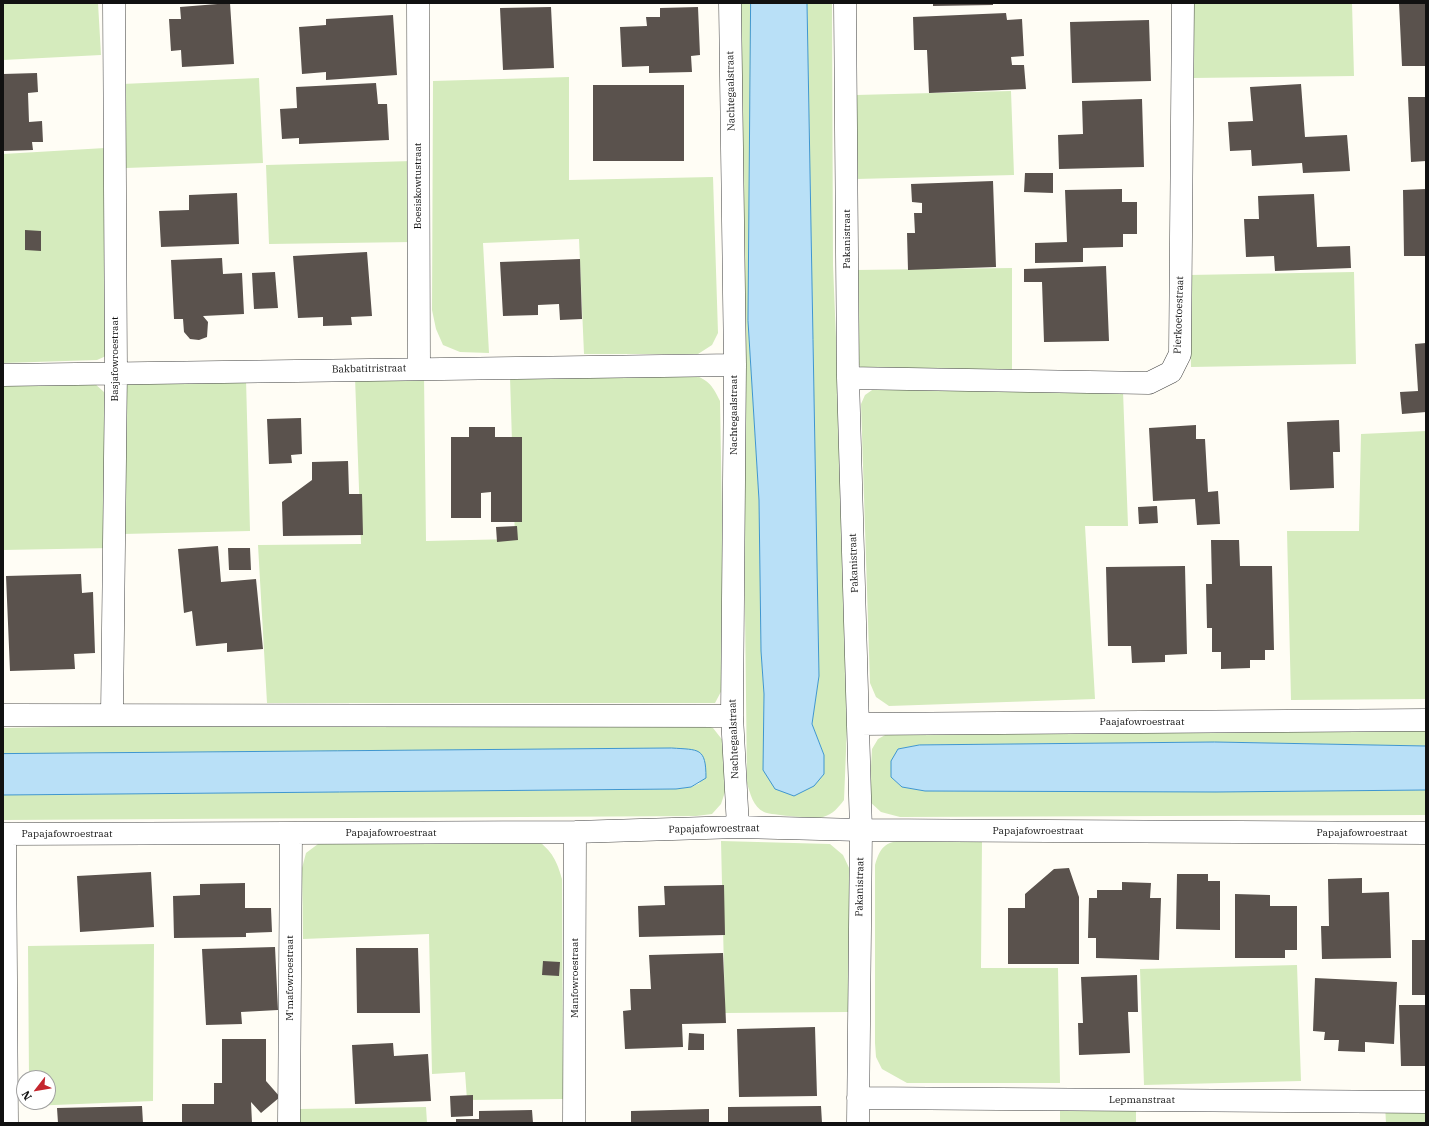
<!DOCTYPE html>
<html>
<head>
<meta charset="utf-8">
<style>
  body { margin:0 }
  #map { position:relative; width:1429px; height:1126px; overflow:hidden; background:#fffdf5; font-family:"IBM Plex Serif",serif }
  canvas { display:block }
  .frame { position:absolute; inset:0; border:4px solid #111; pointer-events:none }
  .north { position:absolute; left:16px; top:1070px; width:40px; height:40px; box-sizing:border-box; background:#fff; border:1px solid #a0a0a0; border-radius:50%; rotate:239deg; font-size:11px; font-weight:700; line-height:16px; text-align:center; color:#111 }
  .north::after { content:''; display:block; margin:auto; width:14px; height:18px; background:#c4262e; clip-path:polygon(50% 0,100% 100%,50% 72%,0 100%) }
</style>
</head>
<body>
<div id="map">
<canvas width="1429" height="1126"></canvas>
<div class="frame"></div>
<div class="north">N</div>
</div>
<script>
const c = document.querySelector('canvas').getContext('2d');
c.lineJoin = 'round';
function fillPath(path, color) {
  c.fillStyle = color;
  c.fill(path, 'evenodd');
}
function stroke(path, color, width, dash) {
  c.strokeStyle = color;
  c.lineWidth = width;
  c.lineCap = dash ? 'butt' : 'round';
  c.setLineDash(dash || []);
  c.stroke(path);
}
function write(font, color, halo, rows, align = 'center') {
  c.font = font + ' "IBM Plex Serif",serif';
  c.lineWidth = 4;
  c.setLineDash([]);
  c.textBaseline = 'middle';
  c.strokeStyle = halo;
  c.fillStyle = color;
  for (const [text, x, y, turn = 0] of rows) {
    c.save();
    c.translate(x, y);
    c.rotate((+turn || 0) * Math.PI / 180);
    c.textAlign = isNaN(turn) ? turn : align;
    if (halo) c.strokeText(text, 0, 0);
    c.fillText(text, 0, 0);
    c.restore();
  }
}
fillPath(new Path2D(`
  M3 3H98L101 55 3 60Z
  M738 3H751L748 321 759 500 761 651 764 694 763 770 824 755 812 724 819 676 807 3H832L833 265 845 558 848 702 844 800C838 808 833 814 823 817 816 819 770 815 764 812 753 807 750 793 747 783Z
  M1190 3H1352L1354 76 1192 78Z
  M569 77V180L713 177 718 333 712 345 698 354H584L579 239 483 243 489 353 460 352 443 345 436 329 432 310 433 81Z
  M259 78 263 163 126 168 122 84Z
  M1011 91 1014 175 856 179V95Z
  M105 148 106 356 97 360 3 363V154Z
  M413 161V242L269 244 266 165Z
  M1012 268V372L861 368 855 358V270Z
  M1354 272 1356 364 1191 367 1189 275Z
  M690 373C708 380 712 384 720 401L725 684 715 703H267L258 545 361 544 355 377 424 375 426 541 515 539 510 377Z
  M246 379 250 531 123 534 125 381Z
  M3 380 94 383 104 392 109 406 111 548 3 550Z
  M875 388 1123 391 1128 526H1085L1095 699 889 706 876 697 870 683 861 404 865 395Z
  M1426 431V699L1291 700 1287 531H1359L1361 434Z
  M1426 722V746L1215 742 919 745 898 749 891 777 902 787 925 791 1216 792 1426 790V815L900 817 881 812 869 801 872 749 878 739 887 734Z
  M246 723H699L713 728 724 742 725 792 721 804 712 814 696 816 3 820V795L676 789 691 787 700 783 672 748 3 754V728Z
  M908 839H982L981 968H1058L1060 1083H907L882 1069 876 1057 875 1043V865C881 844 887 842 908 839Z
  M537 840C552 851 557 861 562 879L563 1099 467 1100 465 1072 432 1074 429 934 303 939 302 868 306 853 318 844Z
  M721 841 830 844 843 855 850 870 849 1012 725 1013Z
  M154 944 153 1101 30 1106 29 1102H48V1078H29L28 946Z
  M1297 965 1301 1081 1144 1085 1140 969Z
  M1426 1104V1123H1386L1385 1105Z
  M426 1107 427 1123H298V1109Z
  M1136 1108V1123H1060V1109Z`), '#d5ebbd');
const water = new Path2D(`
  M751 3H807L819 676 812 724 824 755V774L814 786 794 796 775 789 763 770 764 694 761 651 759 500 748 321Z
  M1215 742 1426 746V790L1216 792 925 791 902 787 891 777V761L898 749 919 745Z
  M672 748C699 750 706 747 706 778L691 787 676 789 3 795V754Z`);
fillPath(water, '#b9e0f7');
stroke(water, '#3f96cf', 1);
fillPath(new Path2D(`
  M230 3 234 64 182 67 181 50 171 51 169 19H181L180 7Z
  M933 3H993V5L933 6Z
  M1399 3H1426V66H1402Z
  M551 7 554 68 503 70 500 8Z
  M698 7 700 55 691 56 692 72 649 73V66L622 67 620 27 647 26 646 17H660V8Z
  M1006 13 1007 20 1022 19 1024 56 1011 57 1012 65H1024L1026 89 929 93 927 50H914L913 17Z
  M393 15 397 75 326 80V72L302 74 299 27 326 25V19Z
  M1149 20 1151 81 1072 83 1070 22Z
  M37 73 38 92 28 93 29 122 42 121 43 142H32L33 150 3 151V74Z
  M376 83 378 104H387L389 140 299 144V138L282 139 280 109 297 108 296 87Z
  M1301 84 1305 137 1347 135 1350 171 1303 173 1302 163 1252 166 1251 150 1230 151 1228 122 1253 121 1250 87Z
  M593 85H684V161H593Z
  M1408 97H1426V161L1411 162Z
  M1142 99 1144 167 1059 169 1058 135 1083 134 1082 101Z
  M1025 173H1053V193L1024 192Z
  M993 181 996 267 908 270 907 233H915L914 213H922V203L912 202 911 184Z
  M1122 189V202H1137V234H1123V247L1083 248V262L1035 263V243L1067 242 1065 190Z
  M1426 189V256H1404L1403 190Z
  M237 193 239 244 161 247 159 211 189 210V195Z
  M1314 194 1317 247 1350 246 1351 268 1275 271 1274 256 1246 257 1244 219H1259L1258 196Z
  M25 230 41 231V251L25 250Z
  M367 252 372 316 351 317 352 325 323 326V317L298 318 293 256Z
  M222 258 223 274 242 273 244 314 203 316 208 322 207 337 199 340 190 339 184 332 183 319H174L171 260Z
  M580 259 582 319 560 320 559 304 538 305V315L503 316 500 262Z
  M1106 266 1109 341 1044 342 1042 282H1024V269Z
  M275 272 278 308 254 309 252 273Z
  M1426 343V412L1402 414 1400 392 1418 391 1415 344Z
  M301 418 302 454 291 455 292 463 269 464 267 419Z
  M1339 420 1340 452H1333L1334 488 1290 490 1287 422Z
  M1196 425V439H1205L1208 492 1218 491 1220 524 1197 525 1195 499 1153 501 1149 428Z
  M469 427H495V437H522V522H491V492L481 493V518H451V437H469Z
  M348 461 349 494H362L363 535 283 536 282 502 312 480V462Z
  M1157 506 1158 523 1139 524 1138 507Z
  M517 526 518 540 497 542 496 527Z
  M1211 540H1239L1240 566H1272L1274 650H1265V660H1250V668L1221 669V652H1212V628H1207L1206 584H1212Z
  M218 546 221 582 256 579 263 649 227 652V643L196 646 192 611 184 613 178 549Z
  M228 548H250L251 570H229Z
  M1185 566 1187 654 1165 655V662L1132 663 1131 646H1108L1106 567Z
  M81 574 82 593 93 592 95 653 74 654 75 669 10 671 6 576Z
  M1069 868 1079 897V964H1008V908H1025V894L1054 869Z
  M151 872 154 927 80 932 77 876Z
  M1177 874H1208V881H1220V930L1176 929Z
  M1362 878V893L1389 892 1391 958 1322 959 1321 926H1329L1328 879Z
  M1122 882 1151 883 1150 898H1161L1159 960 1096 958V938H1088L1089 898H1097V890H1122Z
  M245 883V908H271L272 932 246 933V937L174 938 173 896 200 895V884Z
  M724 885 725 935 639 937 638 906 665 905 664 886Z
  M1235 894 1270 895V906H1297V950H1285V958H1235Z
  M1412 940H1426V995H1412Z
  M275 947 278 1010 241 1012 242 1024 206 1025 202 949Z
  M356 948H418L420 1013H357Z
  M723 953 726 1023 682 1024 683 1047 625 1049 623 1011 631 1010 630 989H651L649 955Z
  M543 961 560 962 559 976 542 975Z
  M1137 975 1138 1012H1128L1130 1053 1079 1055 1078 1023H1083L1081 977Z
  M1315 978 1397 982 1394 1044 1365 1042V1052L1338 1051 1339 1040H1324L1325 1032 1313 1031Z
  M1399 1005H1426V1066H1401Z
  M815 1027 817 1096 739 1097 737 1029Z
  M689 1033 704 1034V1050H688Z
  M222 1039H266V1081L280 1097 261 1113 251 1102 252 1123H182V1104H214V1083H222Z
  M393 1043 394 1056 428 1054 431 1101 355 1104 352 1045Z
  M473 1095V1116L451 1117 450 1096Z
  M142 1106 143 1123H58L57 1108Z
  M821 1106 822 1123H728V1107Z
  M709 1109V1123H631V1111Z
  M532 1110 533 1123H456V1119H479V1111Z`), '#5a524d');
const street = new Path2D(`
  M418 3 419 369
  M730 3 735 365 732 716 738 827
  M845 3 848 378 861 830 858 1123
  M3 375 735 365
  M848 378 1149 383 1171 372 1180 354 1183 3
  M112 714 116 373 114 3
  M3 715 732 716
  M859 724 1426 720
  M3 834 575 832 738 827 861 830 1426 833
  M5 834 7 1123
  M858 1098 1426 1102
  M289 1123 291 834
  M574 1123 575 832`);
stroke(street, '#444', 23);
stroke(street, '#fff', 22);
write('10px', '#111', '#fff', [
  ["Nachtegaalstraat",731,91,-91],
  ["Boesiskowtustraat",418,186,-90],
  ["Pakanistraat",847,239,-90],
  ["Pierkoetoestraat",1179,315,-88],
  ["Basjafowroestraat",115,359,-90],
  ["Bakbatitristraat",369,369,-1],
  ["Nachtegaalstraat",734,415,-90],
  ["Pakanistraat",854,563,-92],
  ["Paajafowroestraat",1142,722],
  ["Nachtegaalstraat",734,739,-92],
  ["Papajafowroestraat",714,829,-1],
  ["Papajafowroestraat",1038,831],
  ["Papajafowroestraat",391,833],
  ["Papajafowroestraat",1362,833],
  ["Papajafowroestraat",67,834],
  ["Pakanistraat",860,887,-89],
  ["M'mafowroestraat",290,978,-90],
  ["Manfowroestraat",575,978,-90],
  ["Lepmanstraat",1142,1100]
]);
</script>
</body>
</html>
